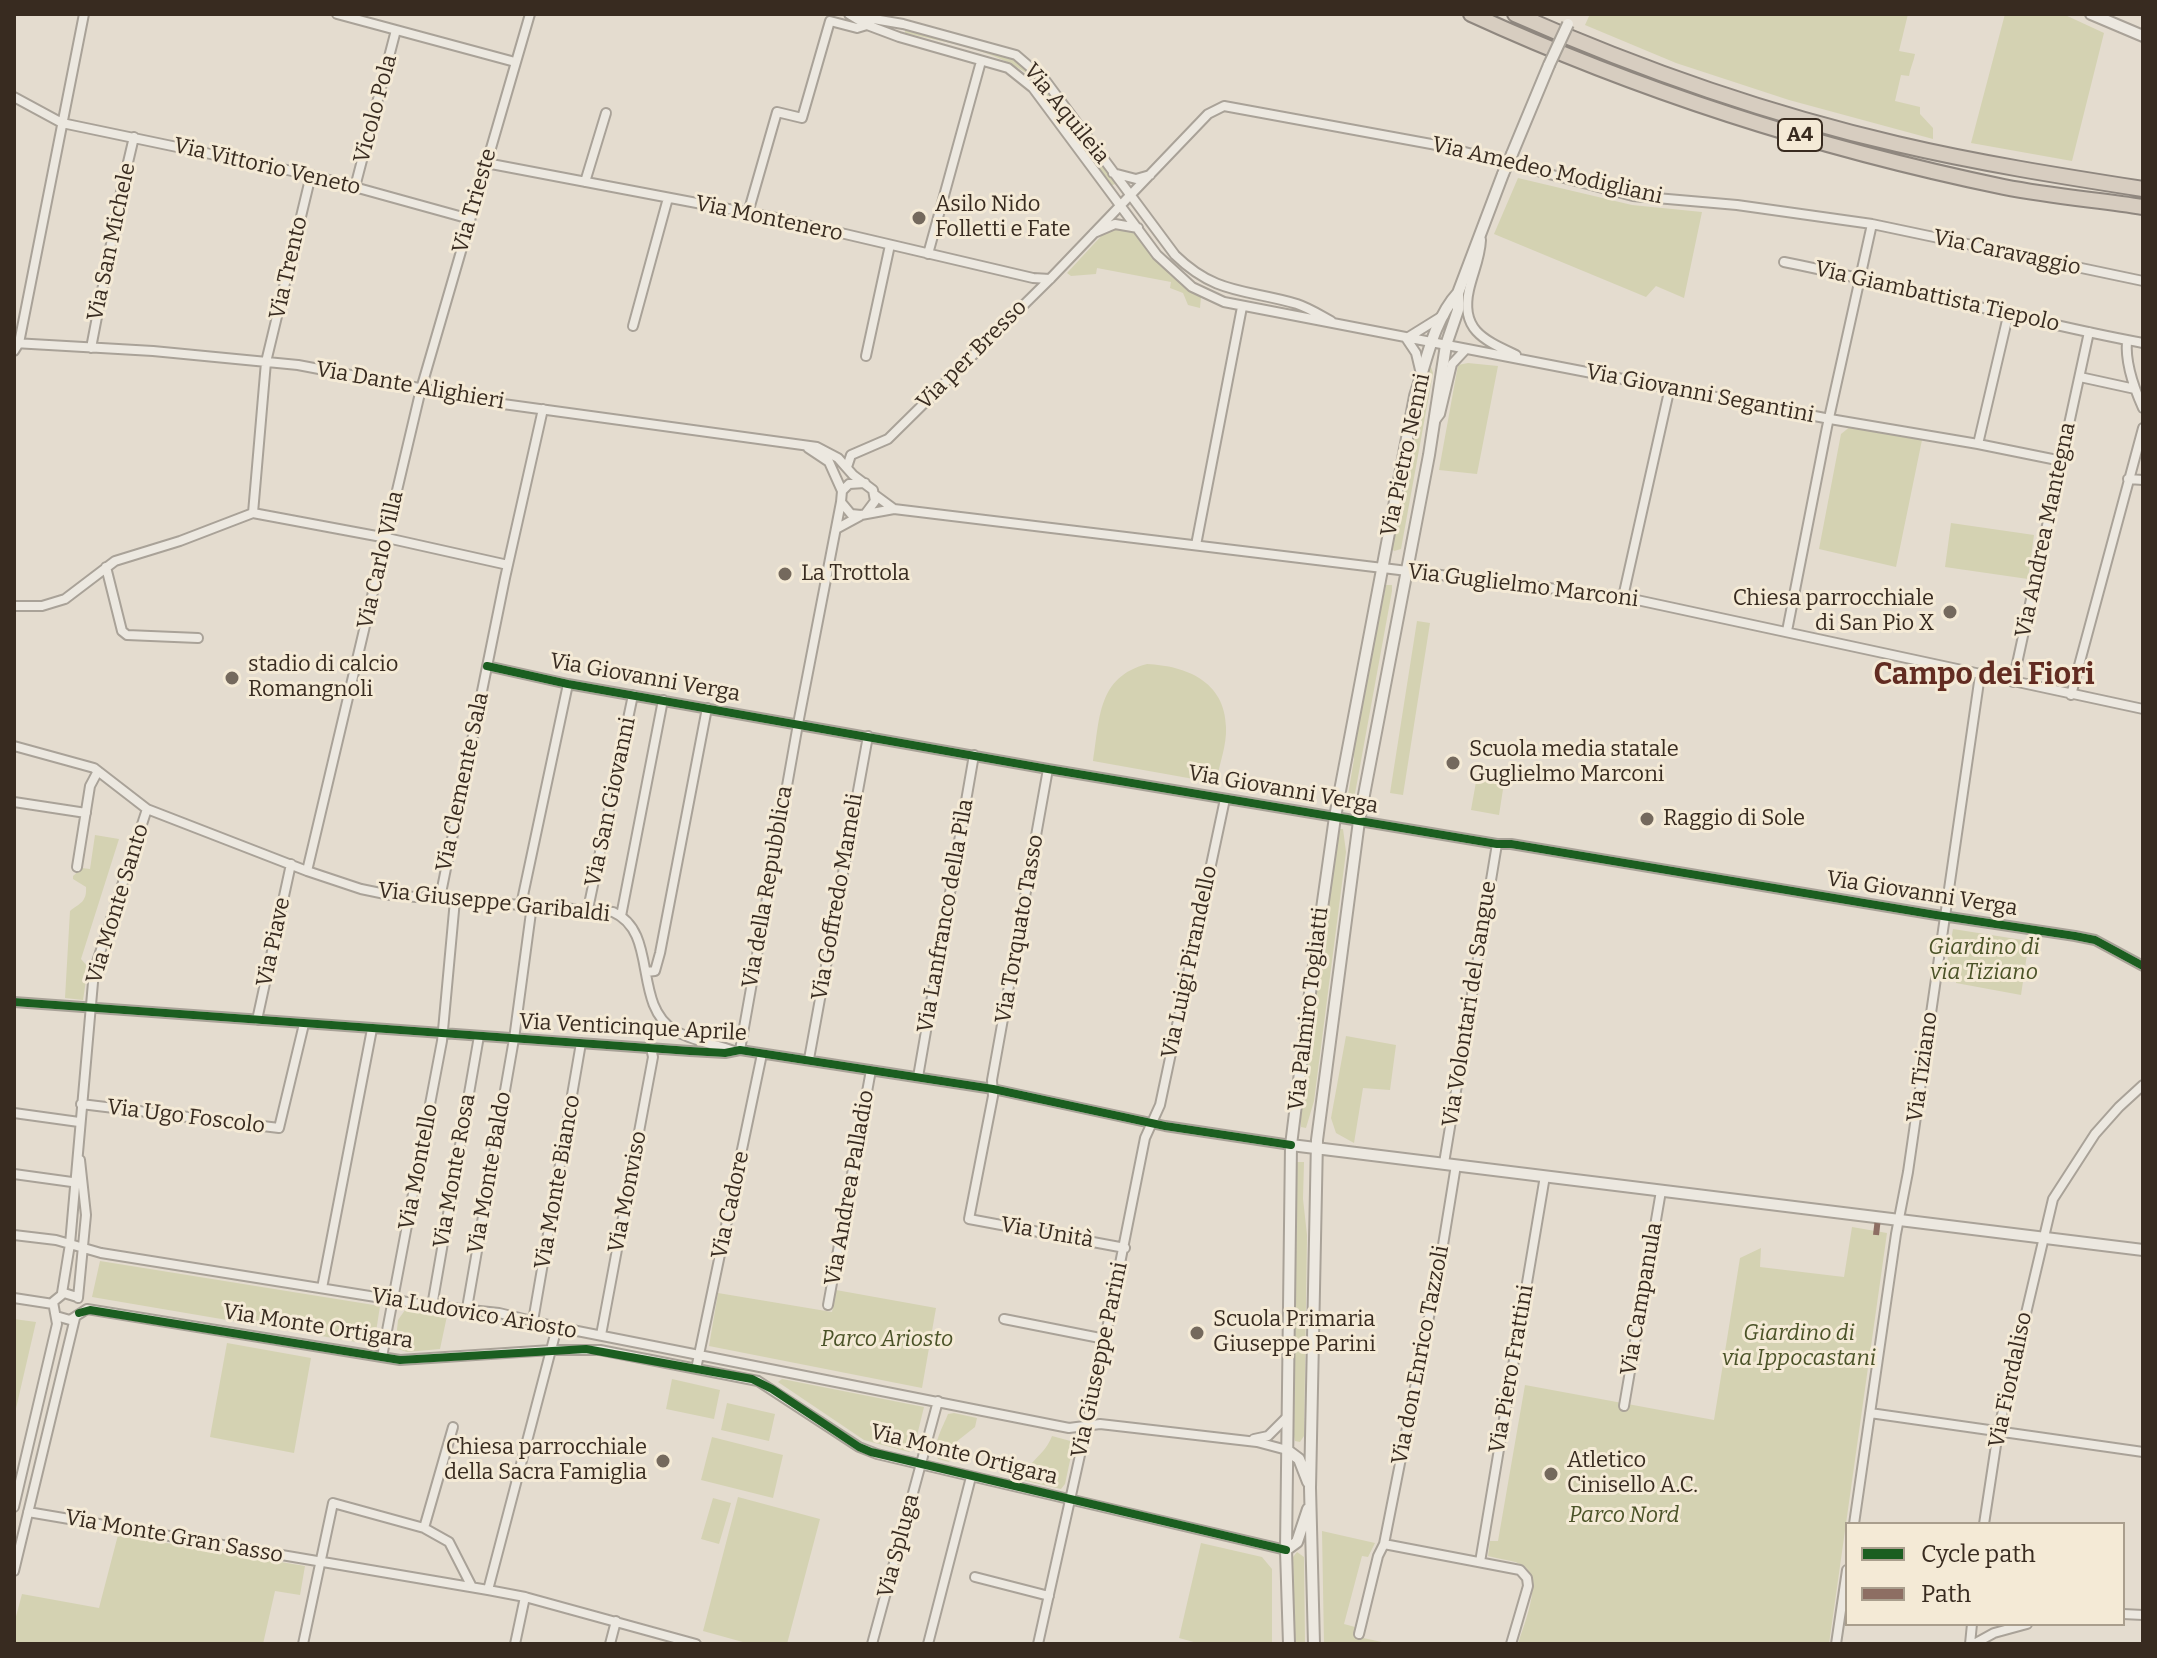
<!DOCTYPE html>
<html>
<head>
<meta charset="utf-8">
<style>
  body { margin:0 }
  #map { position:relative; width:2157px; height:1658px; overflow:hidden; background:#e4dccf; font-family:Bitter,serif }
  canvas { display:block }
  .frame { position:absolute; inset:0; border:16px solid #382b20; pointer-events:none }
  .legend { position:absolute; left:1845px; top:1522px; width:280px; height:104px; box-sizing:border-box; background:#f4ead6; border:2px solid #a99e8d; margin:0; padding:10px 14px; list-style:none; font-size:24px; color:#382b20 }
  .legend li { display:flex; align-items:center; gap:16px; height:40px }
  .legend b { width:40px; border:2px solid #a99e8d }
</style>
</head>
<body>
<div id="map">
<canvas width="2157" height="1658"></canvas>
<div class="frame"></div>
<ul class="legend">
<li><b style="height:10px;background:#1b5e20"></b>Cycle path</li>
<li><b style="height:10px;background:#8d6e63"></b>Path</li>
</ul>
</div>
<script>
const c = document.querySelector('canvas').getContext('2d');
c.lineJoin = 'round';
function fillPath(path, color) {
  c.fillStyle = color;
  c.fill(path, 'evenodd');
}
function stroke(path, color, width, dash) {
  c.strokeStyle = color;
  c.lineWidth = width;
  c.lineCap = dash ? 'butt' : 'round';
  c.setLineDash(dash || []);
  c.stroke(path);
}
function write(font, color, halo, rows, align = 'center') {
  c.font = font + ' Bitter,serif';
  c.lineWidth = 6;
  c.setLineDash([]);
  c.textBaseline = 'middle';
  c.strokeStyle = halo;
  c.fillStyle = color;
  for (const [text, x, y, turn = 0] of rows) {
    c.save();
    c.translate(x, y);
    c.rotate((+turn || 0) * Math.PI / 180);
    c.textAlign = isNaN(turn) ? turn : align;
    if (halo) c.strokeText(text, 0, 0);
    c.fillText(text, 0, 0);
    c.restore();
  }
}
fillPath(new Path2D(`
  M1590 14H1747L1763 16 1781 14H1908L1899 51 1915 54C1914 61 1910 68 1909 76L1901 75 1895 101 1920 107V114L1933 128V139L1789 100 1676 63 1585 25Z
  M2005 14H2063L2104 33 2072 161 1971 143Z
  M905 28C941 37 981 43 1013 60 1050 79 1091 149 1116 184L1112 185 1029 75C993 49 948 43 905 33Z
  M1518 178 1632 205 1702 212 1684 298 1656 286 1646 297 1494 234Z
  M1113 226 1136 233 1170 275 1201 297 1200 308 1188 305 1183 293 1170 288 1171 282 1097 268 1096 274 1071 276 1067 273 1104 233Z
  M1468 363 1498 366 1477 474 1439 470 1458 365Z
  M1431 367 1433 373 1401 549 1394 551 1391 547 1422 386 1426 371Z
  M1851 426 1922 440 1896 567 1819 549 1841 434Z
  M1951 523 2034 535 2028 579 1945 567Z
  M1386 585H1392V591L1354 799 1347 801 1354 759 1352 751Z
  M1417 621 1430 623 1403 795 1390 793Z
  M1147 664C1186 666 1225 681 1226 727 1227 745 1219 765 1216 783L1093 761C1100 719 1097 677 1147 664Z
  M1479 765 1506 770 1499 815 1471 810Z
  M1338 829H1343L1346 852 1314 1101 1306 1128 1301 1127C1300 1105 1309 1084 1305 1063Z
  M95 835 119 839 81 959 88 967 83 1000 65 998 70 911C80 903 87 902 86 887L73 879V876L82 868 90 869Z
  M1953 929 2029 941 2021 995 1956 983V970L1947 962Z
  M1346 1036 1396 1045 1390 1090 1363 1088 1354 1143 1336 1133 1331 1118Z
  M1297 1162H1304L1303 1199 1307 1235 1304 1436 1300 1442 1295 1441 1294 1436Z
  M1852 1227 1887 1233 1829 1644H1518C1523 1626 1544 1580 1524 1566 1515 1560 1498 1559 1488 1556L1490 1541H1498L1525 1385 1714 1420 1740 1258 1761 1248 1760 1267 1844 1277Z
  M100 1261 380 1306 374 1345 92 1297Z
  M836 1290 936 1308 922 1388 709 1346 718 1293 832 1312Z
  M405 1310 447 1316 440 1349 407 1352 395 1348 398 1320Z
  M14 1319 36 1322 14 1417Z
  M227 1343 311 1358 294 1453 210 1437Z
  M672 1379 720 1390 714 1419 666 1409Z
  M782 1379 924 1407 914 1448 909 1452 864 1440 778 1382Z
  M727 1403 775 1414 769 1441 721 1430Z
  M954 1413 977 1418 975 1427 956 1442 949 1462 938 1459C931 1446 943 1427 948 1414Z
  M1052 1436 1074 1442 1065 1484 1061 1489 1022 1480C1029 1459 1044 1457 1052 1436Z
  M712 1437 783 1455 773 1498 701 1480Z
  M738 1497 820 1519 787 1644H750L703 1631Z
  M713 1498 731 1503 719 1544 701 1539Z
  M1322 1531 1375 1543 1368 1557 1362 1556 1344 1624 1355 1627 1354 1636 1391 1644H1324Z
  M118 1535 305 1566 300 1595 275 1591 263 1644H16L14 1624 22 1594 99 1608Z
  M1201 1543 1262 1557 1272 1569V1644H1201L1179 1638Z
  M1297 1552 1304 1557 1305 1644H1295L1293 1557Z`), '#d4d2b2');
const minor = new Path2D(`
  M337 14 515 62
  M849 14 867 25 899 37 1008 68 1033 88 1157 255 1192 287 1224 302 1830 419 1978 444 2062 461
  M856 16 903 24 1016 55 1045 80 1175 255C1216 295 1246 289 1297 304 1309 308 1320 315 1331 321
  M14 97 62 123 311 175 470 219
  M486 163 781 219 1033 278 1050 279
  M1113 173 1136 179 1150 175
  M585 182 606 113
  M355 187 396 30
  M748 213 777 112 802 118 830 21 857 28 867 25
  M1094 233 1115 224 1138 228
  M1481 240C1480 259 1473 272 1469 290 1460 330 1484 340 1516 355
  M928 254 980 65
  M1784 262C1905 286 2022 321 2143 343
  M633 326 668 198
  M1406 338 1416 353 1421 374
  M1407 338 1444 315
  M2127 341C2125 363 2134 388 2143 408
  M14 343 153 351 298 365 503 404 817 447 838 458 853 475 873 490 875 501 866 513
  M91 348 121 192 134 137
  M14 351 19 343 84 14
  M866 356 890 245
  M2080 377 2135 389
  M1434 422 1440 414 1452 364 1466 349
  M1978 444 2008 316
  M808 448 829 462 842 491
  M847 467 851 455 888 439 1050 279 1208 114 1224 106 1442 146 1633 196 1737 205 1872 224 2143 281
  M2128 479 2143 480
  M865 483 849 484 842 491 841 502 851 514 861 515 894 509 1623 597 2143 709
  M875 495 894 509
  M253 513 266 362 311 175
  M836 529 860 516
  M1196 545 1242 307
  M106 567 122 631 127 635 198 638
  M1623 597 1670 387
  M14 606H42L65 599 115 561 180 541 253 513 387 538 508 565
  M1787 631 1827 427 1872 224
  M487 666 568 684 1048 769 1497 844H1511L1936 915 2075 936 2095 940 2143 966
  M2013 682 2089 332
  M2071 695 2143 428
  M14 746 94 768 147 809 307 871 361 889 390 895 613 912C659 932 632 1004 674 1030 691 1041 716 1044 734 1051
  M1048 769 992 1080 993 1096 969 1219 1125 1248
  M14 802 86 813
  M77 867 90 786 98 771
  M307 871 421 389 530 14
  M440 898 505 578 543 409
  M521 905 568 684
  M588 909 633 695
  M621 916 663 700
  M646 972 655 971 660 953 707 708
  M14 1002 690 1051 725 1053 740 1050 993 1089 1165 1126 1291 1145
  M257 1020 291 864
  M740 1050 798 724 841 502
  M809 1059 868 736
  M918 1077 974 755
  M81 1104 279 1128 304 1024
  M14 1113 79 1122
  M1444 1163 1497 844
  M14 1174 79 1183
  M14 1235 56 1240 101 1253 432 1306 499 1313 557 1327 1069 1428 1100 1424 1257 1442 1287 1450
  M322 1288 372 1029
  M62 1293 70 1244 94 971 147 809
  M14 1298 53 1304
  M78 1298 86 1215 80 1160
  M828 1305 871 1070
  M432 1306 479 1036
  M467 1308 514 1039 532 905
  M56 1316 70 1320 87 1309 400 1360 551 1350H600L758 1381 859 1447 877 1454 1286 1550
  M1004 1319 1105 1339
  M533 1321 581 1043
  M601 1335 653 1057 651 1048
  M382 1357 442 1041 455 900
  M696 1369 762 1054
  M1624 1406 1661 1191
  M1870 1413 2143 1452
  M1254 1439 1268 1436 1287 1417
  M14 1507 57 1324 53 1302 64 1293 77 1297
  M28 1512 488 1590 525 1597 696 1644
  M1854 1524 1896 1234 1908 1172 1980 675
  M1984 1524 1998 1432 2053 1199 2095 1134 2119 1107 2143 1085
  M424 1528 453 1427
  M1384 1544 1520 1570 1527 1578 1528 1586 1511 1644
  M1480 1562 1545 1176
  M14 1571 75 1318
  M975 1577 1049 1596
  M488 1590 557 1327
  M2123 1614 2143 1615
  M1359 1634 1378 1556 1384 1544 1442 1251 1456 1165
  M303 1644 333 1503 424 1528 449 1542 472 1587
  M515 1644 525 1597
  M610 1644 616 1621
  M872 1644 938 1401
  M928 1644 971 1477
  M1038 1644 1098 1374 1145 1138 1160 1105 1225 799
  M1836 1644 1847 1570
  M1970 1644 1972 1624
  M1974 1644 1994 1633 2027 1624`);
const tertiary = new Path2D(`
  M2091 14 2143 36
  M1512 154 1549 65
  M1291 1145 2143 1250
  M1287 1450 1299 1459 1308 1482
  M1286 1550 1297 1542 1308 1509
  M1289 1644 1286 1550 1291 1145 1309 1000 1335 817 1415 396C1426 362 1434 319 1458 293
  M1314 1644 1310 1488 1317 1140 1359 821 1429 455 1446 345 1458 310V293L1503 174`);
const motorway = new Path2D(`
  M1471 14C1641 92 1821 149 2004 187 2050 196 2097 200 2143 207
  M1515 14C1637 68 1767 114 1897 144 1978 163 2060 176 2143 189`);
stroke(minor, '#a9a298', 12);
stroke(tertiary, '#a9a298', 14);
stroke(motorway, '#8f877f', 18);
stroke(minor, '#ece8e0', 8);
stroke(tertiary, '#ece8e0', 10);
stroke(motorway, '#d7cdc0', 14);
const tertiaryBridge = new Path2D(`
  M1549 65 1568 24
  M1503 174 1512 154`);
stroke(tertiaryBridge, '#a9a298', 14, []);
stroke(tertiaryBridge, '#ece8e0', 10);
stroke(new Path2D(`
  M1876 1235 1878 1218`), '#8d6e63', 6, [12, 6]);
stroke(new Path2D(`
  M487 666 568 684 1048 769 1497 844H1511L1936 915 2075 936 2095 940 2143 966
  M14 1002 690 1051 725 1053 740 1050 993 1089 1165 1126 1291 1145
  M79 1313 90 1310 400 1360 586 1349 752 1379 772 1389 859 1447 871 1452 1286 1550`), '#1b5e20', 8);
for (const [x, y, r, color] of [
  [919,218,8,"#74695d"],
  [785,574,8,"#74695d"],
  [1950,612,8,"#74695d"],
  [232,678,8,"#74695d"],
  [1453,763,8,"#74695d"],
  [1647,819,8,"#74695d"],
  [1197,1333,8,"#74695d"],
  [663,1461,8,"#74695d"],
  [1551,1474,8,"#74695d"]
]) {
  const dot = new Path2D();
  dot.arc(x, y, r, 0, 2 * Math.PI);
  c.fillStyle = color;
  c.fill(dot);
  stroke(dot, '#f4ead6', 3);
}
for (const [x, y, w] of [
  [1800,135,44]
]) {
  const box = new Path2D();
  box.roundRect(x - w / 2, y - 16, w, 32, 6);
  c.fillStyle = '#f4ead6';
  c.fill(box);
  stroke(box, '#382b20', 2);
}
write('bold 20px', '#382b20', null, [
  ["A4",1800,135]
]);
write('22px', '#382b20', '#f4ead6', [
  ["Vicolo Pola",376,109,-75],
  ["Via Aquileia",1066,114,51],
  ["Via Vittorio Veneto",267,167,13],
  ["Via Amedeo Modigliani",1547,171,13],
  ["Via Trieste",475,201,-74],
  ["Via Montenero",769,219,12],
  ["Via San Michele",112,242,-78],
  ["Via Caravaggio",2007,253,12],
  ["Via Trento",289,268,-77],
  ["Via Giambattista Tiepolo",1937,297,13],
  ["Via per Bresso",972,355,-45],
  ["Via Dante Alighieri",410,386,10],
  ["Via Giovanni Segantini",1700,394,11],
  ["Via Pietro Nenni",1406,455,-78],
  ["Via Andrea Mantegna",2046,530,-78],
  ["Via Carlo Villa",381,560,-77],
  ["Via Guglielmo Marconi",1523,586,7],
  ["Via Giovanni Verga",645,678,10],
  ["Via Clemente Sala",463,782,-78],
  ["Via Giovanni Verga",1283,790,10],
  ["Via San Giovanni",611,802,-78],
  ["Via della Repubblica",768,887,-80],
  ["Via Giovanni Verga",1922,894,9],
  ["Via Goffredo Mameli",838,897,-80],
  ["Via Giuseppe Garibaldi",494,903,6],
  ["Via Monte Santo",118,904,-73],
  ["Via Lanfranco della Pila",946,916,-80],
  ["Via Torquato Tasso",1020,929,-80],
  ["Via Piave",274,942,-78],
  ["Via Luigi Pirandello",1190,962,-78],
  ["Via Volontari del Sangue",1470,1004,-81],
  ["Via Palmiro Togliatti",1309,1009,-83],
  ["Via Venticinque Aprile",633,1028,3],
  ["Via Tiziano",1923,1067,-82],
  ["Via Ugo Foscolo",186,1117,7],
  ["Via Montello",419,1167,-79],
  ["Via Monte Rosa",455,1171,-80],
  ["Via Monte Baldo",490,1173,-80],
  ["Via Monte Bianco",558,1182,-80],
  ["Via Andrea Palladio",850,1188,-80],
  ["Via Monviso",628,1192,-79],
  ["Via Cadore",731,1205,-78],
  ["Via Unità",1047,1233,10],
  ["Via Campanula",1642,1299,-80],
  ["Via Ludovico Ariosto",474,1314,10],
  ["Via Monte Ortigara",318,1327,9],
  ["Via don Enrico Tazzoli",1421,1355,-79],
  ["Via Giuseppe Parini",1100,1360,-78],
  ["Via Piero Frattini",1512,1369,-80],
  ["Via Fiordaliso",2011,1380,-78],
  ["Via Monte Ortigara",964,1455,14],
  ["Via Monte Gran Sasso",174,1537,10],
  ["Via Spluga",899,1546,-75]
]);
write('22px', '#382b20', '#f4ead6', [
  ["Asilo Nido",935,205],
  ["Folletti e Fate",935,230],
  ["La Trottola",801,574],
  ["Chiesa parrocchiale",1934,599,"right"],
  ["di San Pio X",1934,624,"right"],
  ["stadio di calcio",248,665],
  ["Romangnoli",248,690],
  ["Scuola media statale",1469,750],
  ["Guglielmo Marconi",1469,775],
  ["Raggio di Sole",1663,819],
  ["Scuola Primaria",1213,1320],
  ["Giuseppe Parini",1213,1345],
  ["Chiesa parrocchiale",647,1448,"right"],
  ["della Sacra Famiglia",647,1473,"right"],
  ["Atletico",1567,1461],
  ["Cinisello A.C.",1567,1486]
], 'left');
write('italic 22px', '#4b5328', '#f4ead6', [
  ["Giardino di",1984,948],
  ["via Tiziano",1984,973],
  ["Giardino di",1799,1334],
  ["via Ippocastani",1799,1359],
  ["Parco Ariosto",887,1340],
  ["Parco Nord",1624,1516]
]);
write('bold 30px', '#622c22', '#f4ead6', [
  ["Campo dei Fiori",1984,676]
]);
</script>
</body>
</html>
